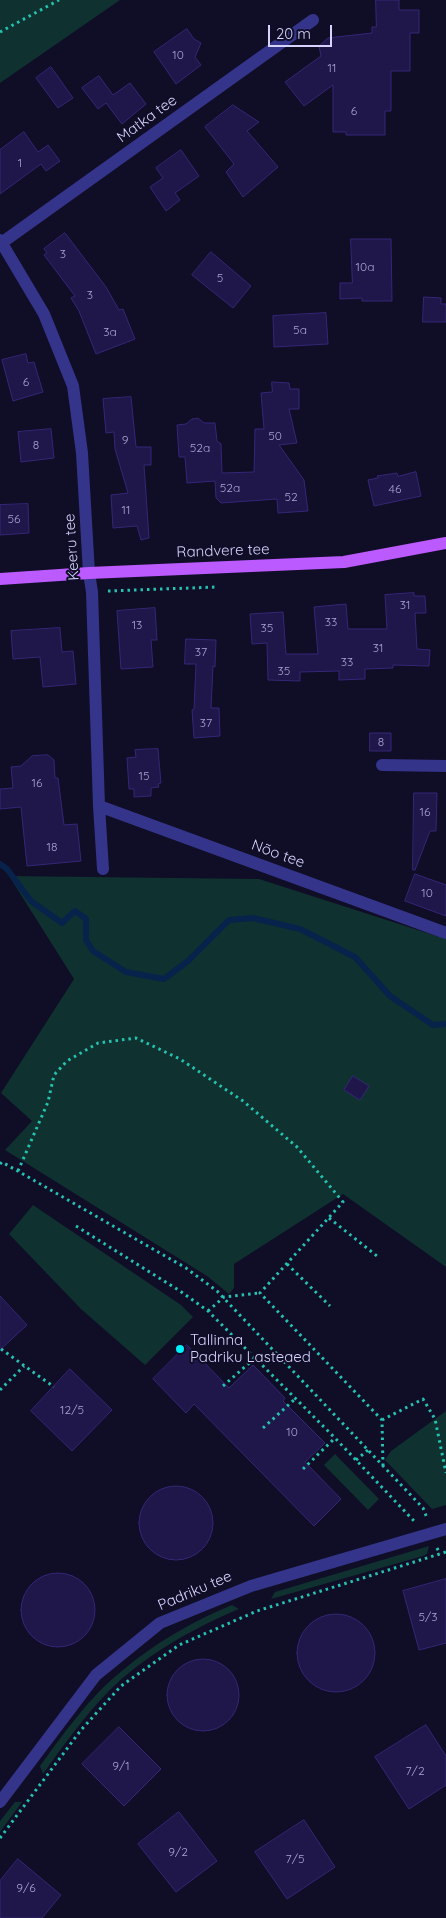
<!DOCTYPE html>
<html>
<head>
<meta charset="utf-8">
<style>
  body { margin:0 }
  #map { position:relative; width:446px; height:1918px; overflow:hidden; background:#100d27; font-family:Quicksand,sans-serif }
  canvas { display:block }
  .scale { position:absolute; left:268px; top:25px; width:64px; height:22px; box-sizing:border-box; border:2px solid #d6d3ff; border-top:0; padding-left:6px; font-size:15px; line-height:18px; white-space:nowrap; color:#d6d3ff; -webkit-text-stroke:4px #100d27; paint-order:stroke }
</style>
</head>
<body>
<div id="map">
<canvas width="446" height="1918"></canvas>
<div class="scale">20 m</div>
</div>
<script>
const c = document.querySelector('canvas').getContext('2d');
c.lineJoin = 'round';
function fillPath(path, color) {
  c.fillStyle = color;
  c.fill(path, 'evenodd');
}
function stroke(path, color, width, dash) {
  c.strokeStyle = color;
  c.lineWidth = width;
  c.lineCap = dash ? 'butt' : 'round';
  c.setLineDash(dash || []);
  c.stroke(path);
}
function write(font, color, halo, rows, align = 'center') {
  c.font = font + ' Quicksand,sans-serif';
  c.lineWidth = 4;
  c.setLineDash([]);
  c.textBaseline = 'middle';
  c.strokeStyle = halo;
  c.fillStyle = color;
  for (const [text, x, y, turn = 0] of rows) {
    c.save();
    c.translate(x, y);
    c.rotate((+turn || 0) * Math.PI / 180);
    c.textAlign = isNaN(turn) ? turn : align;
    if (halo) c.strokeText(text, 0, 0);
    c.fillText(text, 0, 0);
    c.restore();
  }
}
fillPath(new Path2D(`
  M0 0H120L0 83Z
  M9 876 259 879 446 939V1267L343 1194 234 1264V1288L229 1294 207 1276 5 1150 32 1121 1 1093 74 979Z
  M33 1205 181 1305 193 1317 145 1365 81 1309 9 1234Z
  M446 1411V1505L432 1509 385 1460 391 1451Z
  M335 1454 379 1499 368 1510 324 1465Z
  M429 1546 427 1554 423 1556 271 1599 275 1592Z
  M232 1605 239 1609C192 1629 143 1656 107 1693 83 1718 63 1746 43 1774L40 1766C64 1733 90 1696 123 1670 155 1643 193 1621 232 1605Z
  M15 1802H22L0 1832V1821Z`), '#0f312f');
stroke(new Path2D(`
  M0 864 7 869 31 901 62 923 75 911 86 919V940L93 951 126 972 164 979 188 961 229 920 253 918 300 929 355 957 390 996 433 1025 446 1024`), '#07234b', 6);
const building = new Path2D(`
  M376 0H399V10H419V33H410V71H391V111H385V135H346V132H333V85L304 106 285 82 321 56 319 46 328 38 372 33V27H376Z
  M187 29 194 39 201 43 195 57 201 65 176 84 154 52Z
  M51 67 73 98 58 108 36 78Z
  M99 76 113 95 130 83 146 104 122 124 106 103 98 109 82 88Z
  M233 105 259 122 247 131 278 167 243 197 226 172 234 164 205 127Z
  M24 132 38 152 48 145 60 161 46 171 41 164 0 194V150Z
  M181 150 199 176 175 193 180 200 166 211 150 187 163 178 156 168Z
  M65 233 106 287 119 310 123 309 135 339 96 354 79 311 71 298 75 296 44 255 47 253 44 249Z
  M351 239H391L392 301H362V298L340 299V283H352Z
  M211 252 251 286 233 308 192 275Z
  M424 297 441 298V304H446V322H423Z
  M326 313 328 344 274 347 273 316Z
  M26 354 28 363 34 362 43 392 13 401 2 360Z
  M272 382 289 383 290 389H299V409H289L297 443 279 445 304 480 308 511 278 513 277 499 221 503 216 498 215 481 187 483 185 457H179L177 425 186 424 192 419 198 418 204 423H215L217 441 221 444 222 473 254 472 255 429H264L261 393 272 392Z
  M131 397 136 447H151V465H144L149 538 141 540 137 526 113 528 111 495 128 493 115 449 114 432 106 433 103 399Z
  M51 429 54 458 21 462 18 432Z
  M416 472 421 496 374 506 368 480 378 478 377 476 397 473 398 476Z
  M28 504 29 533 0 535V505Z
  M414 593V596H425L426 613H415L417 649 430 650 429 666 393 665V668L365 669V679L339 680V671L300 672V681L268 680 267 643 252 644 250 614 283 612 286 654H318L314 607 346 604 348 629H387L385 595Z
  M155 608 157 640H151L153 667 121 669 117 611Z
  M60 628 62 652 73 651 76 684 43 687 40 657 13 659 11 631Z
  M186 639 216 640 215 667 213 666 211 708H219L220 736 194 738 192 710 194 709 196 664H185Z
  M370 733H391V751H370Z
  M158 749 161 783 158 784 159 787 151 788V796L134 797V789H129L127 758 136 757 135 750Z
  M48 755 54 760 55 778H58L64 825 77 824 81 861 27 866 21 807 0 809V789L13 788 11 767 21 766 32 756Z
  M414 793H437L436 831H430L415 870H413Z
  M415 874 446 885V916L405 901Z
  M353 1076 369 1086 360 1100 344 1090Z
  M0 1296 27 1325 0 1350Z
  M187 1345 229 1388 253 1365 285 1398 283 1401 325 1443 305 1462 341 1499 314 1526 194 1404 186 1413 153 1379Z
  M70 1369 112 1410 72 1451 31 1411Z
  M139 1523a37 37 0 1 1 74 0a37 37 0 1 1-74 0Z
  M21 1610a37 37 0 1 1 74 0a37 37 0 1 1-74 0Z
  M446 1579V1643L419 1650 403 1591Z
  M297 1653a39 39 0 1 1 78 0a39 39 0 1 1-78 0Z
  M167 1695a36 36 0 1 1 72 0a36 36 0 1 1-72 0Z
  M426 1725 446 1756V1785L409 1809 375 1757Z
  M119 1727 161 1769 124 1806 82 1764Z
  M179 1812 217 1861 176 1892 138 1844Z
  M304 1820 335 1867 287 1899 255 1852Z
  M18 1859 61 1895 42 1918H0V1881Z`);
fillPath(building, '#1f1749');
stroke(building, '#342777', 1);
stroke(new Path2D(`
  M0 32 59 0
  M108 591 217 587
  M0 1164 2 1162 186 1268 217 1291 423 1508 427 1518
  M18 1171 48 1102 54 1075 67 1061 98 1043 136 1038 180 1059 243 1101 297 1147 343 1202 260 1293 382 1420 383 1466
  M329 1218 377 1256
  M76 1226 180 1291 208 1311 335 1438 415 1522
  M287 1264 330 1306
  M208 1311 224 1297 260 1293
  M1 1349 54 1387
  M223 1386 255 1358
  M0 1390 24 1366
  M382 1420 423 1399 435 1419 446 1473
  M263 1428 295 1399
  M356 1460 368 1450
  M303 1469 335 1438
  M437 1548 440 1554
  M0 1838 81 1730 121 1686 179 1645 257 1611 446 1552`), '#24c2b1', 3, [2.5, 4]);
stroke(new Path2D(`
  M0 240 44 314 73 386 82 453 89 573 92 592 99 806 103 869
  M0 244 313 20
  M382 765 446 766
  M99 806 446 933
  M0 1802 96 1675 160 1623 251 1586 446 1529`), '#34348a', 12);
stroke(new Path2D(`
  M0 579 89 573 344 562 446 543`), '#ba5aff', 12);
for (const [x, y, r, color] of [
  [180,1349,5,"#00f0fe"]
]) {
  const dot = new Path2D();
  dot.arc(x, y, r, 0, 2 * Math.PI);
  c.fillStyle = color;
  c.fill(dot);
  stroke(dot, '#100d27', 2);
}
write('12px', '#a8a4d2', null, [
  ["10",178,55],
  ["11",332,68],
  ["6",354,111],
  ["1",20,163],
  ["3",63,254],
  ["10a",365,267],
  ["5",220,278],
  ["3",90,295],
  ["5a",300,330],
  ["3a",110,332],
  ["6",26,382],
  ["50",275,436],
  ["9",125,440],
  ["8",36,445],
  ["52a",200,448],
  ["52a",230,488],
  ["46",395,489],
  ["52",291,497],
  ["11",126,510],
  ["56",14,519],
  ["31",405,605],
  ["33",331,622],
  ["13",137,625],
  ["35",267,628],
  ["31",378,648],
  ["37",201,652],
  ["33",347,662],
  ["35",284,671],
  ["37",206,723],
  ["8",381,742],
  ["15",144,776],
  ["16",37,783],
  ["16",425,812],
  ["18",52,847],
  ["10",427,893],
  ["12/5",72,1410],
  ["10",292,1432],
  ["5/3",428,1617],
  ["9/1",121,1766],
  ["7/2",415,1771],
  ["9/2",178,1852],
  ["7/5",295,1859],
  ["9/6",26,1888]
]);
write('15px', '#d6d3ff', '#100d27', [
  ["Matka tee",147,119,-36],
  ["Keeru tee",72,547,-94],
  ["Randvere tee",223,551,-2],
  ["Nõo tee",278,854,20],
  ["Padriku tee",195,1591,-23]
]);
write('15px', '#d6d3ff', '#100d27', [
  ["Tallinna",190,1340],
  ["Padriku Lasteaed",190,1357]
], 'left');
</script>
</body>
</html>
